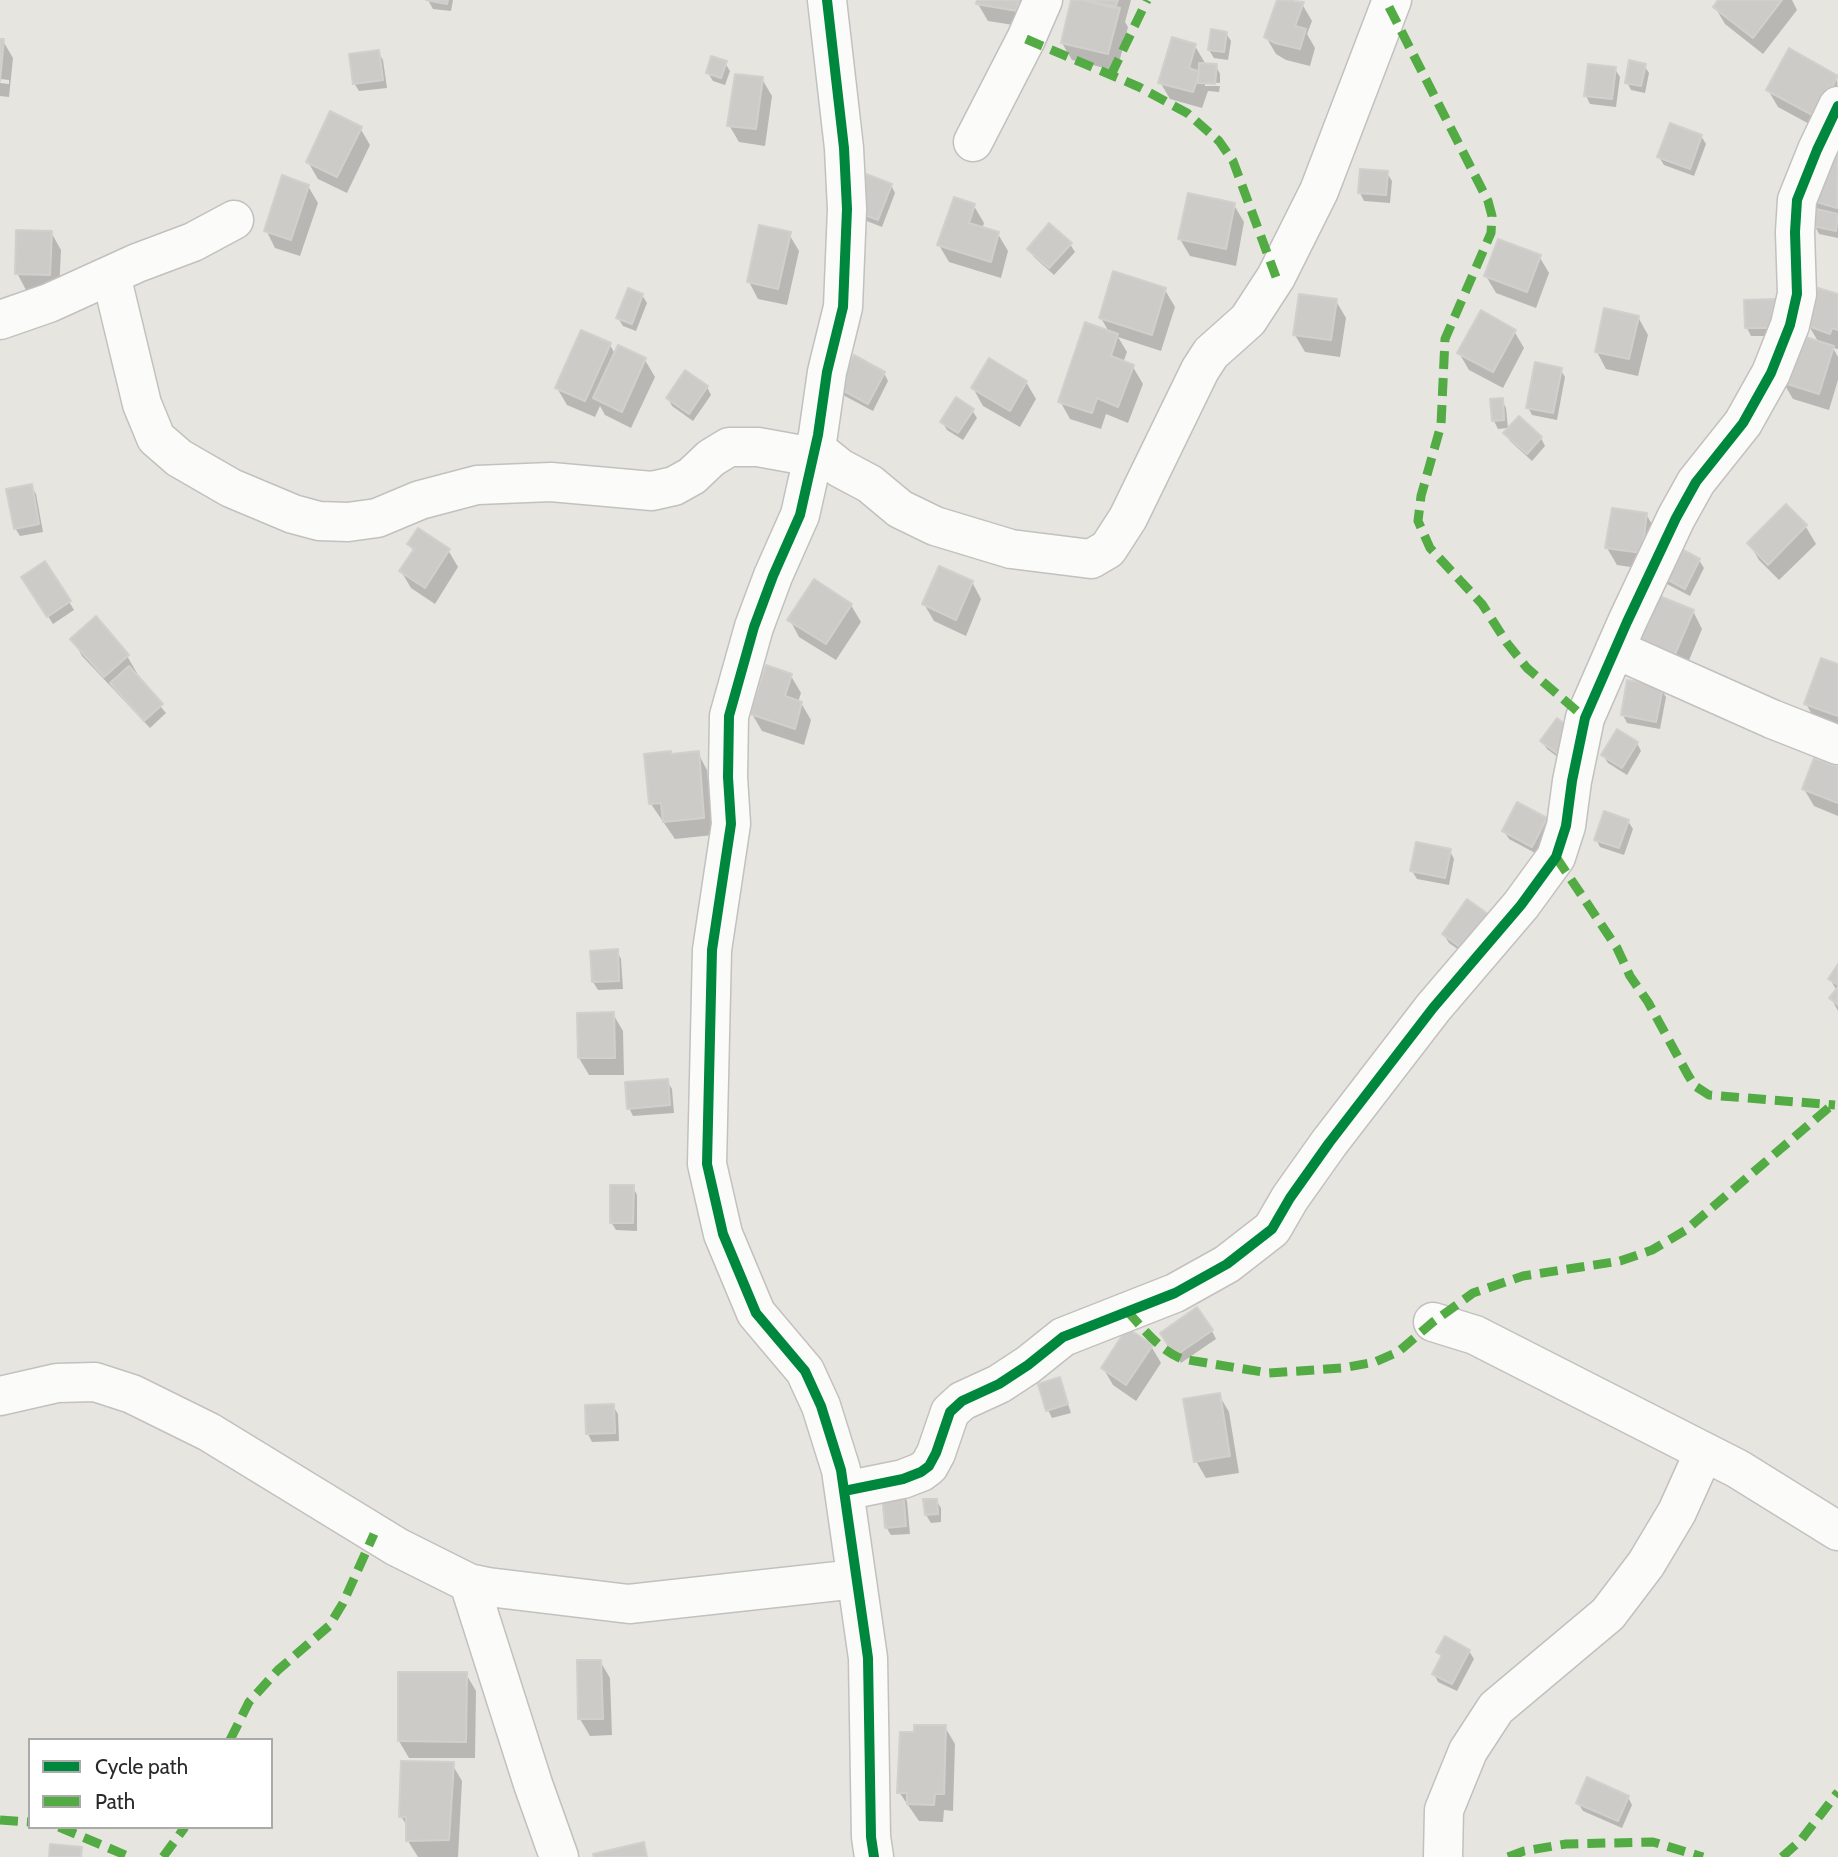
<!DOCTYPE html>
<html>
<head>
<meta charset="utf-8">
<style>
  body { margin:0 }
  #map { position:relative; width:1838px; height:1857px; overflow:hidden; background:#e7e5e0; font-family:Cabin,sans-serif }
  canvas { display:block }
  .legend { position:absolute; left:28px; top:1738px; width:245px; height:91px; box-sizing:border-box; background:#fff; border:2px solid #aaa; margin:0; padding:9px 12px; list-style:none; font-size:21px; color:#2a2a2a }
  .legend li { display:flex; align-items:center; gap:14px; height:35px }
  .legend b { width:35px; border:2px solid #aaa }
</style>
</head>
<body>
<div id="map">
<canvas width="1838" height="1857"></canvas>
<ul class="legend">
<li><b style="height:9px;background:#00873e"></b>Cycle path</li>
<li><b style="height:9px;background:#53ab44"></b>Path</li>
</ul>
</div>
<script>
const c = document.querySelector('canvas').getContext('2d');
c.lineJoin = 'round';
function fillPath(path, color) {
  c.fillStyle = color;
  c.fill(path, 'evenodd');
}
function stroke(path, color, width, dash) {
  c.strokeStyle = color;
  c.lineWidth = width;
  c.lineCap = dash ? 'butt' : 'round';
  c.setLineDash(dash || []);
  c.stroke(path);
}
fillPath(new Path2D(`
  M428 0H453L451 11 433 9Z
  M979 0H1031L1026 27 988 21 978 4Z
  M1072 0H1131L1125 22 1128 27 1117 71 1072 60 1062 43Z
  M1279 0H1292L1302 4 1312 21 1307 34 1315 48 1310 66 1286 60 1276 54 1266 37Z
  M1721 0H1792L1797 10 1763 54 1725 24 1715 7Z
  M1226 33 1231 41 1228 60 1214 58 1209 50Z
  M0 40 3 41 13 58 9 97 0 96V83L9 84V80L0 79Z
  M1195 46 1205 63 1204 65 1216 66 1220 74V83L1205 82V86H1220L1219 92 1208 91 1202 108 1170 99 1160 82Z
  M378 52 383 60 387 88 359 91 354 83Z
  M725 63 730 71 725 85 713 81 708 73Z
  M1644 65 1649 73 1645 93 1631 90 1627 82Z
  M1615 69 1620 77 1616 107 1590 104 1586 96Z
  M1837 77 1838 111 1826 133 1778 107 1768 90Z
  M762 79 772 96 765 146 739 142 729 125Z
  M360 128 370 145 347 193 318 179 308 162Z
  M1701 136 1706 144 1694 176 1664 165 1659 157Z
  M1822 151 1838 157V238L1819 234 1815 226 1808 199Z
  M1387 173 1392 181 1390 203 1364 201 1360 193Z
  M891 185 895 193 882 227 859 218Z
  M308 186 318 203 300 256 275 248 266 230Z
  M1234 205 1244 222 1236 266 1190 256 1180 239Z
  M974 206 984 223 982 229 998 234 1008 251 1001 278 949 262 939 245Z
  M51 232 61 250 59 291 26 290 17 273Z
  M789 234 799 251 787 305 758 299 749 282Z
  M1070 244 1075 252 1054 275 1034 257 1029 249Z
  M1539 256 1549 273 1536 308 1496 293 1486 276Z
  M1165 290 1175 307 1161 351 1118 337 1127 352 1123 363 1133 367 1143 384 1128 423 1106 414 1101 429 1070 419 1060 401 1109 332 1101 318Z
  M642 295 647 303 636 331 623 326 618 318Z
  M1838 296V349L1833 348 1838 357V380L1829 410 1793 399 1783 382 1819 343 1809 326Z
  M1336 301 1346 318 1340 357 1305 352 1295 335Z
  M1746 302 1780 336H1751L1747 328Z
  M1638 317 1648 335 1638 376 1606 369 1597 352Z
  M1514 331 1524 348 1503 388 1469 370 1459 353Z
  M610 345 615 354 645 360 655 377 631 428 605 415 600 406 595 417 567 405 557 388Z
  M1560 369 1565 377 1557 420 1532 415 1528 407Z
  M884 373 888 381 873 411 843 395 839 387Z
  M1026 382 1036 399 1020 427 983 406 973 388Z
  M707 387 711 395 693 421 672 406 668 398Z
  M1502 400 1506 408 1508 428 1498 429 1494 421Z
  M972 410 977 418 963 440 947 430 942 422Z
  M1506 433 1541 438 1545 446 1532 461 1510 441Z
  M31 486 36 494 43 532 20 536 15 528Z
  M1786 507 1806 527 1816 544 1779 580 1759 560 1749 543Z
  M1646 514 1656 531 1651 570 1617 565 1607 548Z
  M409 544 448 550 458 567 435 604 411 588 401 571 414 552Z
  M1699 560 1704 568 1690 596 1667 584 1663 576Z
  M45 563 74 610 53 624 28 585Z
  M972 582 981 599 966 636 934 621 924 604Z
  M851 605 861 622 836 660 799 637 790 620Z
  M1693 611 1702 629 1680 682 1636 662Z
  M73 639 127 656 137 673 134 675 166 713 150 728 82 656Z
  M1838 666V729L1816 721 1806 704Z
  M791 676 801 693 798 702 801 703 811 720 804 745 762 731 752 714Z
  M1661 689 1666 697 1660 729 1627 723 1623 715Z
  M1557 721 1563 761 1547 749 1542 741Z
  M1637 743 1641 751 1627 775 1608 763 1603 755Z
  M698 753 707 770 713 835 675 839 651 804Z
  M1838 769V816L1814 806 1804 789Z
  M1546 819 1551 827 1537 854 1509 839 1504 831Z
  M1628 821 1633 829 1624 855 1600 847 1596 839Z
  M1450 851 1454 859 1449 885 1417 879 1412 871Z
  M1467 902 1469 957 1449 943 1444 935Z
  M617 951 621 959 623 989 598 990 593 982Z
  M1838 967V1011L1831 998 1837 991 1830 979Z
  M613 1014 623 1031 624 1075H589L579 1058Z
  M667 1081 672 1089 674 1113 633 1116 629 1108Z
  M633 1187 637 1195V1231L616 1230 611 1222Z
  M1212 1331 1216 1339 1181 1363 1166 1341Z
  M1151 1346 1161 1363 1136 1401 1113 1385 1103 1368Z
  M1060 1380 1071 1413 1052 1418 1048 1410Z
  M1219 1395 1229 1412 1239 1473 1206 1478 1196 1461Z
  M613 1406 618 1414 619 1441 592 1442 588 1434Z
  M902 1493 907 1501 910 1534 891 1535 886 1527Z
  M936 1500 941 1508V1522L931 1523 926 1515Z
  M1469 1651 1474 1659 1457 1691 1438 1682 1434 1674 1442 1658 1438 1652Z
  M600 1661 610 1678 612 1735 590 1736 580 1719Z
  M466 1674 476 1691 475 1758H409L399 1741Z
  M945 1727 955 1744 953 1811 944 1810 943 1822 919 1821 899 1792 916 1734Z
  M452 1764 462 1781 458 1857H418L408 1841V1828L401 1816Z
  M1628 1797 1632 1805 1622 1828 1583 1811 1578 1803Z`), '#0003');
const building = new Path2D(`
  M426 0H448L447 4Z
  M977 0H1019L1017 11 976 4Z
  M1071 0H1086L1120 8 1108 54 1061 43Z
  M1083 0H1118L1115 8Z
  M1277 0 1304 2 1295 26 1306 29 1300 49 1275 43 1264 37Z
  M1718 0H1782L1753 38 1713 7Z
  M1211 29 1227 32 1224 52 1208 50Z
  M1172 37 1196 44 1189 68 1200 72 1193 92 1158 83Z
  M0 39H4L0 81Z
  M1789 48 1838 76 1816 117 1766 90Z
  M379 50 383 80 353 84 349 54Z
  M711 56 727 61 721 78 706 73Z
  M1629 60 1646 64 1641 86 1625 83Z
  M1199 63 1217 64 1215 84 1198 83Z
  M1588 64 1616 67 1612 99 1584 96Z
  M735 74 763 77 756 129 727 126Z
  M330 111 362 127 337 177 306 162Z
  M1670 123 1702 135 1690 169 1657 157Z
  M1821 149 1838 155 1837 208 1806 199Z
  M1360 169 1388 171 1386 195 1358 193Z
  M866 174 892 184 878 220 852 210Z
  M282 175 309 185 291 240 264 231Z
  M1188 193 1235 203 1226 249 1178 239Z
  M954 197 975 204 969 223 999 232 991 262 937 245Z
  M1816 209 1838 214 1836 231 1813 226Z
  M1049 223 1072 243 1049 268 1027 249Z
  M759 225 791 232 778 289 747 282Z
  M16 230 52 231 50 275 15 274Z
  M1498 239 1541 255 1527 292 1484 276Z
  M1113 271 1166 288 1152 335 1099 318Z
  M628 288 643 294 632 324 616 318Z
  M1818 288 1838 294V330L1832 328 1830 334 1808 326 1807 320Z
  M1299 294 1337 299 1331 340 1293 335Z
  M1776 299 1777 328H1745L1744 300Z
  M1604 308 1639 316 1629 359 1595 352Z
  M1481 310 1516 330 1493 372 1457 353Z
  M1085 322 1118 334 1111 356 1134 365 1118 407 1097 398 1092 413 1058 402Z
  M581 330 611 343 585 401 555 388Z
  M1796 334 1834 346 1819 394 1781 382Z
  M618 345 646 358 622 412 593 398Z
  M854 355 885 372 868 404 837 387Z
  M989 358 1027 381 1010 411 971 388Z
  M1535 362 1562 368 1553 413 1526 408Z
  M685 370 708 386 689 414 666 398Z
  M956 397 974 409 958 433 940 422Z
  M1503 398 1504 420 1492 421 1490 399Z
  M1519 416 1542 437 1527 454 1503 433Z
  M32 484 39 524 14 529 6 489Z
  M1786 504 1807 525 1768 565 1747 543Z
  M1612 508 1647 513 1642 553 1605 548Z
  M418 528 450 549 425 588 399 571 414 549 407 544Z
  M1676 546 1700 559 1685 589 1661 576Z
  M45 561 71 601 47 617 21 577Z
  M939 566 973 581 956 620 922 604Z
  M814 579 852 604 826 644 787 620Z
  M1647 591 1694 610 1670 666 1624 645Z
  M96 616 129 655 104 677 70 639Z
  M1821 658 1838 664V716L1804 704Z
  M766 665 792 674 785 696 802 702 795 729 750 714Z
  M129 666 163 704 144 721 110 683Z
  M1627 680 1663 687 1656 722 1621 715Z
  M1557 718 1575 732 1558 754 1540 741Z
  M1617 729 1638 742 1622 768 1601 755Z
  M671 751V754L699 751 704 818 663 822 661 803 649 804 644 754Z
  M1814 758 1838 767V803L1802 789Z
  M1517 802 1547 818 1532 847 1502 831Z
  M1604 811 1629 820 1619 848 1594 840Z
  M1416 842 1451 849 1445 878 1410 871Z
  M1467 899 1488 914 1464 950 1442 934Z
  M618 949 619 981 592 982 590 951Z
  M1838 964V985L1828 979Z
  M1838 987V1005L1829 998Z
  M614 1012 615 1058H578L577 1013Z
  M668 1079 670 1105 627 1109 625 1082Z
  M610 1185H634L633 1223H610Z
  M1197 1307 1213 1330 1175 1356 1160 1333Z
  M1127 1328 1153 1345 1126 1385 1101 1368Z
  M1060 1377 1068 1404 1046 1411 1038 1384Z
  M1220 1393 1230 1456 1194 1462 1183 1399Z
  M614 1404 615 1433 586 1434 585 1405Z
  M903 1491 906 1526 885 1528 882 1493Z
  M923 1499H937L938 1514 925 1515Z
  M1445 1636 1470 1650 1452 1684 1432 1674 1442 1655 1436 1652Z
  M577 1660H601L603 1719H578Z
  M398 1672H467L466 1742 398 1741Z
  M914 1725H946L944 1794H935L934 1805 907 1804V1793H897L900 1732H914Z
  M401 1761 454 1762 449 1840 406 1841V1817H399Z
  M1587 1777 1629 1796 1618 1821 1576 1803Z
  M644 1842 647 1857H594L593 1854Z
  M50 1844 82 1847 81 1857H49Z`);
fillPath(building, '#cccbc7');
stroke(building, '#d2d0cc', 2);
const minor = new Path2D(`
  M827 0 844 148 847 209 843 307 827 372 818 435 800 515 773 576 754 627 729 716 728 777 731 824 712 950 707 1164 723 1234 756 1313 805 1371 821 1406 841 1470 868 1658 871 1837 874 1857
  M973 142 1026 39 1043 0
  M111 275 142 404 156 438 179 458 231 488 293 514 319 521 348 522 377 518 420 500 477 485 551 482 652 491 674 486 692 476 711 458 729 447H758L813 457
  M0 320 49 303 137 263 193 242 234 220
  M815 448 840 468 870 484 900 509 935 526 1011 549 1091 559 1108 549 1128 518 1200 370 1211 353 1248 320 1276 277 1319 191 1392 0
  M1615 649 1772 719 1838 745
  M1433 1322 1475 1335 1738 1469 1838 1531
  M0 1396 57 1383 95 1382 132 1394 209 1432 397 1547 469 1583 488 1587 629 1604 856 1579
  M844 1491 903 1479 921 1472 929 1466 936 1453 950 1412 962 1401 999 1384 1028 1365 1063 1337 1175 1293 1227 1264 1272 1229 1290 1198 1329 1143 1433 1008 1521 905 1556 857 1566 826 1572 781 1585 718 1627 622 1676 518 1696 482 1743 423 1771 373 1790 325 1797 294 1795 232 1797 200 1817 150 1838 106
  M469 1583 533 1784 559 1857
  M1443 1857 1444 1810 1468 1751 1496 1708 1608 1614 1646 1564 1677 1512 1704 1452`);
stroke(minor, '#c2c1c0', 41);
stroke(minor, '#fbfbfa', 38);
stroke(new Path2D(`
  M1389 7 1488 201 1492 216 1491 233 1445 339 1441 425 1421 496 1418 521 1430 548 1482 604 1507 643 1527 668 1585 718
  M1026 39 1139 87 1187 113 1219 141 1233 161 1276 277
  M1111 75 1147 0
  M1556 857 1617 948 1630 976 1648 1002 1688 1075 1695 1086 1709 1095 1835 1105
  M1127 1311C1144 1329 1158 1349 1182 1359L1269 1373 1342 1368 1375 1362 1398 1352 1433 1322 1473 1293 1523 1276 1620 1261 1652 1250 1686 1230 1833 1104
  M230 1740 249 1702 278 1670 329 1626 343 1603 374 1534
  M0 1820 30 1822
  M59 1827 130 1857
  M163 1857 185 1827
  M1508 1857 1524 1851 1566 1844 1653 1842 1703 1857
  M1782 1857 1801 1840 1838 1792`), '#53ab44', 9, [18, 9]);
stroke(new Path2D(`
  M827 0 844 148 847 209 843 307 827 372 818 435 800 515 773 576 754 627 729 716 728 777 731 824 712 950 707 1164 723 1234 756 1313 805 1371 821 1406 841 1470 868 1658 871 1837 874 1857
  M844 1491 903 1479 921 1472 929 1466 936 1453 950 1412 962 1401 999 1384 1028 1365 1063 1337 1175 1293 1227 1264 1272 1229 1290 1198 1329 1143 1433 1008 1521 905 1556 857 1566 826 1572 781 1585 718 1627 622 1676 518 1696 482 1743 423 1771 373 1790 325 1797 294 1795 232 1797 200 1817 150 1838 106`), '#00873e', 10);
</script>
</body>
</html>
